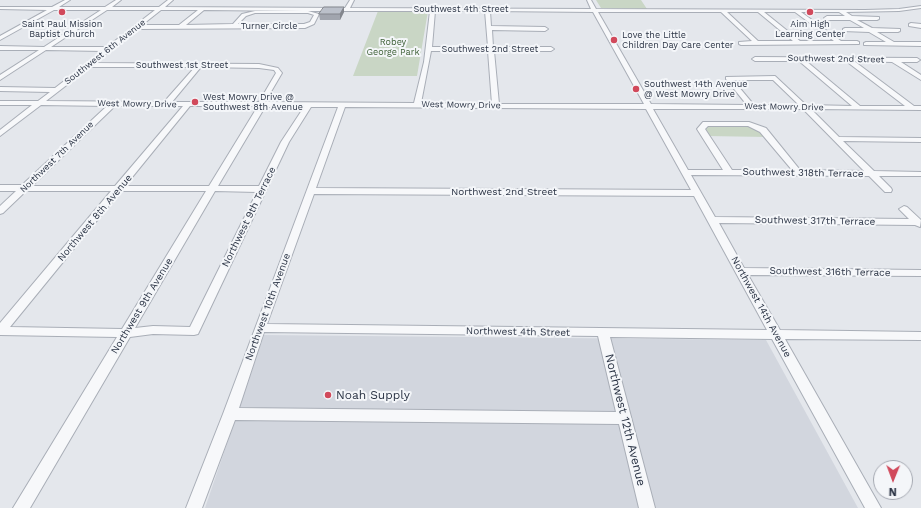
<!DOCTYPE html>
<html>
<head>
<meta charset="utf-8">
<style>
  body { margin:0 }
  #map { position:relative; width:921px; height:508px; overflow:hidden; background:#e4e7ec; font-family:"Work Sans",sans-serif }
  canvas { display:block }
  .north { position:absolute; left:873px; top:460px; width:40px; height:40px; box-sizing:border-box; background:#f4f6f9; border:1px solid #a4a8b1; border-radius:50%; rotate:181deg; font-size:11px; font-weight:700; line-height:16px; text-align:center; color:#2b3445 }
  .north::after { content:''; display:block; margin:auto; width:14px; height:18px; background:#d1495b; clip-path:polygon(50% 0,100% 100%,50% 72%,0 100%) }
</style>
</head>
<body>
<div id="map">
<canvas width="921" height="508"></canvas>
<div class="north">N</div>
</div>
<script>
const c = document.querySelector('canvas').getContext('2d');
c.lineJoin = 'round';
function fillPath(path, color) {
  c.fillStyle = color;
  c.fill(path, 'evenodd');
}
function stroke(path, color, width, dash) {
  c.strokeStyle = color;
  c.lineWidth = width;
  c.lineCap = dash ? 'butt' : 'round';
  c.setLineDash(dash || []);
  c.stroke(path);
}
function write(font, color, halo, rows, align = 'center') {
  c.font = font + ' "Work Sans",sans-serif';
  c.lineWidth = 4;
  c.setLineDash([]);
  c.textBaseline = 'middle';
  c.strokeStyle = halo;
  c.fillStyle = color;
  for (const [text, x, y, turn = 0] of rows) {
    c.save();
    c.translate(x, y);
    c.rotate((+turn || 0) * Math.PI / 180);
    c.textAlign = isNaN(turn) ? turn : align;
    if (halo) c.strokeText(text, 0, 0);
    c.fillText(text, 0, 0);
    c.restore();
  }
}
fillPath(new Path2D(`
  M264 335 766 340 858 508H205Z`), '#d2d6de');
fillPath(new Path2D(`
  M596 0H641L647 9 601 8Z
  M378 11H428L417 76H353Z
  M706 124H749L768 137 706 136 702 129Z`), '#c9d6c5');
const minor = new Path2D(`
  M65 0H70L59 7H105L116 0H121L112 7H159L168 0H173L165 7 345 8 350 0H354L350 8 591 9 587 0H591L596 9 865 10 899 9 921 6V8L899 11 846 12 852 16 879 17V19L877 20H857L872 28 900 29V31L898 32H877L894 42H921V46L864 45V43L866 42H886L869 32 843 31V29L845 28H864L850 20H827L824 18 827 16H845L839 12H801L841 41H857L859 42V44L741 45 739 44V42L752 41 721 12H598L651 104 747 105 726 79V77L775 76 806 105 852 106 799 61H755L752 59 755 57 917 58 920 60 917 62H901L921 75V80L892 62 854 61 914 106H921V110L811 109 839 137 921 138V142L843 141 874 171 921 172V176H879L891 188 892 190 891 192H885L869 176 691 175 715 217 909 219 899 209 904 206 907 207 921 220 920 227 915 225 719 223 744 268 921 270V276L748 275 780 330 921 332V340L785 339 881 508H865L772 339 610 337 655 508H639L619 424 235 420 202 508H186L223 414 338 107H311L289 142 198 334 194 335 153 334 130 337 30 508H13L117 337 0 335V323L111 191H26L3 213 0 214V206L16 191H0V185H22L107 106 41 105 0 136V130L32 105H0V101H38L50 92 0 91V87L55 88 103 51 46 50 0 80V75L39 50H0V46L44 47 101 10H54L0 40V36L47 10 0 9V7H52ZM107 10H155L107 47H51ZM161 10H198L179 25H142ZM204 10 303 11H255L242 14 233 24 186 25ZM308 11H430L424 62 414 103 265 102 282 73 278 68 259 64 94 63 138 29 305 28 314 24 319 14ZM435 11H485L488 47H432ZM490 11 593 12 644 104H499L494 51H551L554 49 551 47H493L492 30 545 31 548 29 545 27 491 26ZM727 12H758L793 41H758ZM764 12H795L834 41H800ZM255 13H308L314 15 310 22 304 24H238L246 16ZM431 51H488L492 104 421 103ZM806 61H846L905 106H860ZM90 67H195L164 102 46 101ZM201 67 259 68 274 70 276 73 259 102H172ZM733 80H773L799 105H754ZM115 106H183L115 186H32ZM190 106H258L209 186H125ZM265 107H304L281 142 259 186H218ZM345 107 646 109 691 190 316 188ZM653 109H803L864 171 800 170 766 128 749 122H703L697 129 723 170H688ZM708 126H748L760 132 792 170H732L705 129ZM121 191H206L122 329 10 327ZM215 191 257 192 190 327 153 326 135 328ZM314 194 694 196 767 330 267 324ZM264 332 598 336 616 412 239 408Z
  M911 23 921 24V28L909 26V24Z`);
stroke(minor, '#a9aeb7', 2);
fillPath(minor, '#f7f8fa');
fillPath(new Path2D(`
  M344 7V12L340 20H320L319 14Z`), '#a1a5ae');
fillPath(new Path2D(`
  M344 7V12L340 20V14Z`), '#83868d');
const building = new Path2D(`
  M324 7H344L340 14H319Z`);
fillPath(building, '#bbc0ca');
stroke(building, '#83868d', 1);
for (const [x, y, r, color] of [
  [62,12,4,"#d1495b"],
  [810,12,4,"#d1495b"],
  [614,40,4,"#d1495b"],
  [636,89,4,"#d1495b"],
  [195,102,4,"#d1495b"],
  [328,395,4,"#d1495b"]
]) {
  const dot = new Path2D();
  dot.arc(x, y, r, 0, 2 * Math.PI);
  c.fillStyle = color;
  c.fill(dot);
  stroke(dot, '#f4f6f9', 1.5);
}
write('9px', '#2b3445', '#f4f6f9', [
  ["Southwest 4th Street",461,9],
  ["Turner Circle",269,26],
  ["Southwest 2nd Street",490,49],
  ["Southwest 6th Avenue",105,52,-38],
  ["Southwest 2nd Street",836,59,1],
  ["Southwest 1st Street",182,65],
  ["West Mowry Drive",137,104,1],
  ["West Mowry Drive",461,105,1],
  ["West Mowry Drive",784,107,1],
  ["Northwest 7th Avenue",57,157,-44]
]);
write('9px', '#2b3445', '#f4f6f9', [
  ["Saint Paul Mission",62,24,"center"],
  ["Baptist Church",62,34,"center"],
  ["Aim High",810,24,"center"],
  ["Learning Center",810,34,"center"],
  ["Love the Little",622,35],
  ["Children Day Care Center",622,45],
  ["Southwest 14th Avenue",644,84],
  ["@ West Mowry Drive",644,94],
  ["West Mowry Drive @",203,97],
  ["Southwest 8th Avenue",203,107]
], 'left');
write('9px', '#3f6138', '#f4f6f9', [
  ["Robey",393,42],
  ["George Park",393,52]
]);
write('10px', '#2b3445', '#f4f6f9', [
  ["Southwest 318th Terrace",803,173,1],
  ["Northwest 2nd Street",504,192],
  ["Northwest 9th Terrace",249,217,-64],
  ["Northwest 8th Avenue",95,218,-50],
  ["Southwest 317th Terrace",815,221,1],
  ["Southwest 316th Terrace",830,272,1],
  ["Northwest 9th Avenue",142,306,-59],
  ["Northwest 10th Avenue",268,307,-70],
  ["Northwest 14th Avenue",761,307,61],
  ["Northwest 4th Street",518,332,1]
]);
write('12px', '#2b3445', '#f4f6f9', [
  ["Noah Supply",336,395]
], 'left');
write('12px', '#2b3445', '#f4f6f9', [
  ["Northwest 12th Avenue",625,420,76]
]);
</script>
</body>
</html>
